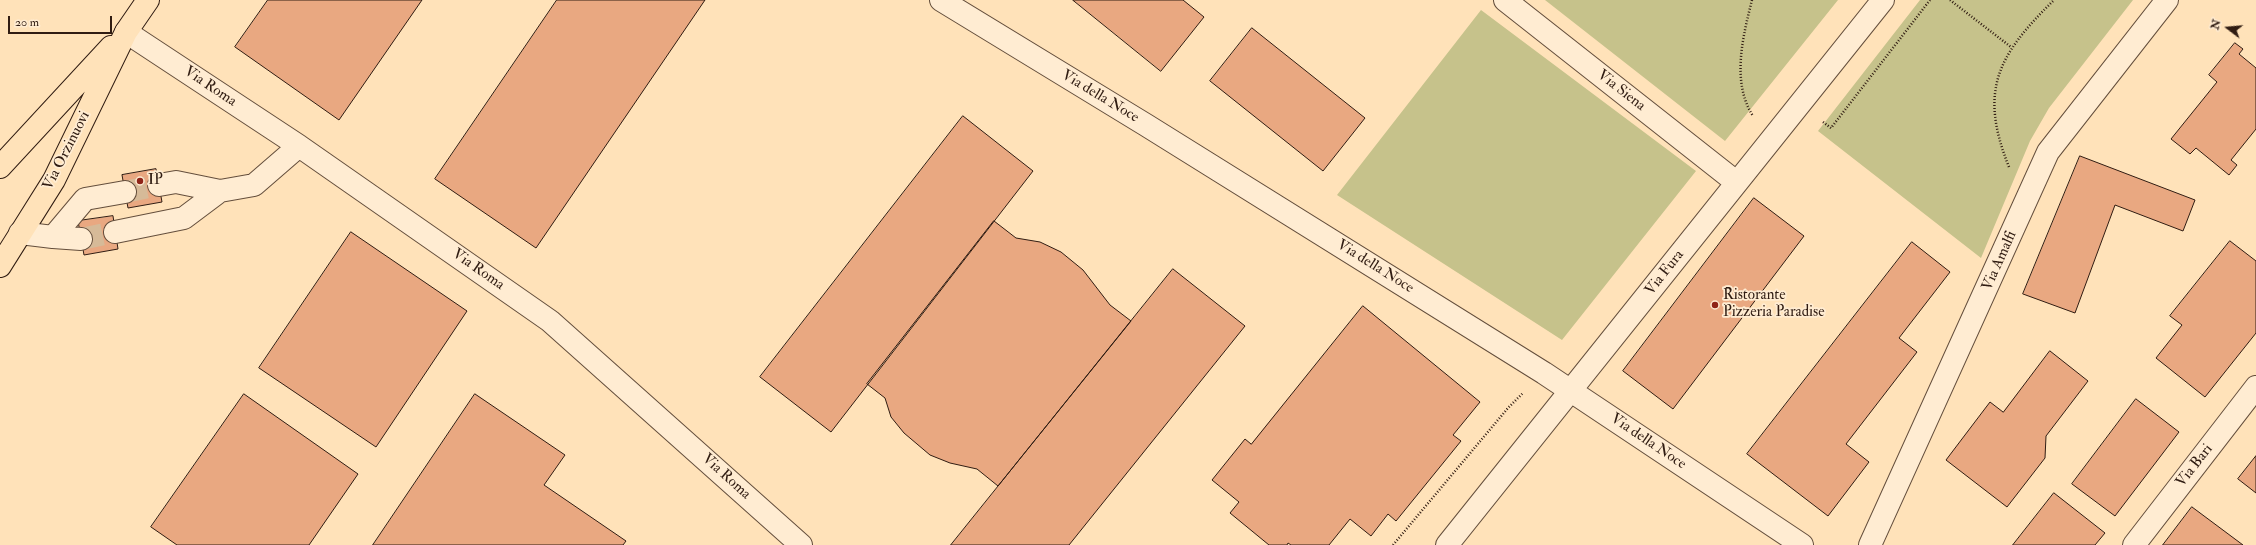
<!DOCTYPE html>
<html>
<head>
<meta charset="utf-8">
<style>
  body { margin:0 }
  #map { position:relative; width:2256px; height:545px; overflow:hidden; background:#ffe2b9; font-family:"IM FELL Double Pica",serif }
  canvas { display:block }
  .north { position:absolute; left:2208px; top:8px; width:40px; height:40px; -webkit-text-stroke:3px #ffecd2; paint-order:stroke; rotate:286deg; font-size:11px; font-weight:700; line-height:16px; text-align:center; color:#301c12 }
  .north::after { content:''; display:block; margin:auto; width:14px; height:18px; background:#301c12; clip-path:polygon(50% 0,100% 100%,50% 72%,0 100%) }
  .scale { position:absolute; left:8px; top:16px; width:104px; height:18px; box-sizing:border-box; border:2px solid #301c12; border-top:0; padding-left:5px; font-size:12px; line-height:14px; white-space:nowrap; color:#301c12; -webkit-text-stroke:3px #ffecd2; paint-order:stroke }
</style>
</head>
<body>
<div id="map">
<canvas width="2256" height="545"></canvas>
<div class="north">N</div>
<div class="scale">20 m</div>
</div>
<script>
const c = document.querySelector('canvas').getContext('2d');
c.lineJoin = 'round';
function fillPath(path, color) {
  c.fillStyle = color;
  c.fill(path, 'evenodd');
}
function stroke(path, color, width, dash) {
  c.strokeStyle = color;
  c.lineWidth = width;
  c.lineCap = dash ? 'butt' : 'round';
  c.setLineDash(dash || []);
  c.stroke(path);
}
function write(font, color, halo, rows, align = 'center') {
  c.font = font + ' "IM FELL Double Pica",serif';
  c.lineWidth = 3.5;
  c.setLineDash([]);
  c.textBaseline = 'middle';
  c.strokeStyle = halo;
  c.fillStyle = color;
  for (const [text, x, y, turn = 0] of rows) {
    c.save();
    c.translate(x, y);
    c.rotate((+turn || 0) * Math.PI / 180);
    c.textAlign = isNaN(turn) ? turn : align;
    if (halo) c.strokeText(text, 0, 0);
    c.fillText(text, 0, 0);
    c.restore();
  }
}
fillPath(new Path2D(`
  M1545 0H1838L1725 141Z
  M1920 0H2133L2049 108 2030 141 1981 258 1818 131Z
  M1481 10 1696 171 1562 340 1337 195Z`), '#c6c28b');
const building = new Path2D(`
  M268 0H422L339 120 235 47Z
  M557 0H705L536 248 435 179Z
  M1073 0H1183L1204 17 1161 71Z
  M1252 28 1365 118 1323 171 1210 81Z
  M2235 43 2243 49 2239 54 2256 68V129L2231 160 2237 165 2229 175 2196 148 2190 154 2171 139 2217 82 2209 75Z
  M963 116 1033 171 831 432 760 377Z
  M2080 156 2195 200 2183 231 2115 205 2075 313 2023 294Z
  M156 169 162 202 128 208 122 175Z
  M1754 198 1804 236 1673 409 1623 371Z
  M113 216 118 249 84 255 78 221Z
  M994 221 1016 238 1040 242 1061 252 1083 270 1110 305 1131 321 998 486 977 469 950 463 930 455 904 433 891 417 885 398 867 384Z
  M351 232 467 311 376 447 259 368Z
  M2230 241 2256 261V333L2205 397 2156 358 2182 325 2170 316Z
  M1912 242 1950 272 1899 338 1917 352 1846 444 1869 462 1828 516 1747 454Z
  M1173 269 1245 326 1069 545H951Z
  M1363 306 1480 402 1453 435 1461 441 1396 521 1388 514 1371 536 1350 519 1329 545H1291L1288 543 1287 545H1269L1230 513 1239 502 1212 480 1245 439 1251 444Z
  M2050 351 2088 381 2046 436 2045 458 2007 507 1946 460 1990 402 2003 412Z
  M244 394 358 474 309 545H177L151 527Z
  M475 394 565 455 544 485 626 541 623 545H373Z
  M2136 399 2179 432 2115 516 2072 484Z
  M2256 456V493L2238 479Z
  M2054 493 2105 533 2095 545H2013Z
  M2192 507 2243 545H2163Z`);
fillPath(building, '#e9a881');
stroke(building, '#301c12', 1);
stroke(new Path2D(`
  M125 192 159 185
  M81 239 115 232`), '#d6ba98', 22, [22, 11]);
const minor = new Path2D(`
  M941 0 1146 125 1544 373 1802 545
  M1505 0 1736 182
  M126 32 299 146 550 321 801 545
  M159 185 176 182 220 191 254 185 299 146
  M115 232 184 218 220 191
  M20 233 53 237 85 199 125 192
  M53 237 81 239
  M1447 545 1883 0
  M1870 545 2048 152 2167 0
  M2134 545 2256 387`);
const major = new Path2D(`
  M0 167 111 47
  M0 266 54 180 126 32 148 0`);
stroke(minor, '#644e3c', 24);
stroke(major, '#301c12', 24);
stroke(new Path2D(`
  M1752 0C1743 36 1731 82 1753 116
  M1950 0 2011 47
  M1823 122 1831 128 1930 0
  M2009 167C1978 90 1998 55 2054 0
  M1393 545 1508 408 1523 393`), '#301c12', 2.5, [1, 2]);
stroke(minor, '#ffecd2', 22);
stroke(major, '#ffe2b9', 22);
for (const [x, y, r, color] of [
  [140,181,4,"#8f2418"],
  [1715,305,4,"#8f2418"]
]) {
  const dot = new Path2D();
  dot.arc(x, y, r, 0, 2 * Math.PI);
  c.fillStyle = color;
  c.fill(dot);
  stroke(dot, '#ffecd2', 1.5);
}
write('15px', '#301c12', '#ffecd2', [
  ["Via Roma",210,87,34],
  ["Via Siena",1621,91,38],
  ["Via della Noce",1100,97,31],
  ["Via Orzinuovi",67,151,-63],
  ["Via Amalfi",2000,261,-66],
  ["Via della Noce",1375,267,32],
  ["Via Roma",478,270,35],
  ["Via Fura",1665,273,-52],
  ["Via della Noce",1648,442,34],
  ["Via Bari",2195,466,-52],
  ["Via Roma",726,477,42]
]);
write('15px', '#301c12', '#ffecd2', [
  ["IP",148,181],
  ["Ristorante",1723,296],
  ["Pizzeria Paradise",1723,313]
], 'left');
</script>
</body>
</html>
